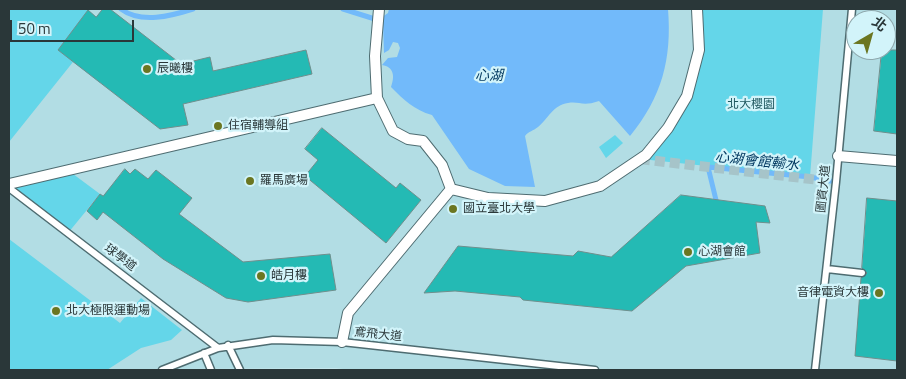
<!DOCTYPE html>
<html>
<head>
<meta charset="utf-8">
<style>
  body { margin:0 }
  #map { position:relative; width:906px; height:379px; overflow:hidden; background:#c5e7ed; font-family:"Titillium Web","Noto Sans TC",sans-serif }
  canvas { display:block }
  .frame { position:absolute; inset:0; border:10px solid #2a3739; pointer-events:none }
  .north { position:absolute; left:846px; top:10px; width:50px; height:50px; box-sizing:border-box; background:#d2f4fa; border:1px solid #8fa8ad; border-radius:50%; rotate:38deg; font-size:14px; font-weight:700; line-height:20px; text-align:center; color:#2a3739 }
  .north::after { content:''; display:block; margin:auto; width:18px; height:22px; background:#6b7621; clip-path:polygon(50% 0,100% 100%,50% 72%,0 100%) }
  .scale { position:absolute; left:10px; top:20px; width:124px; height:22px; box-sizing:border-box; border:2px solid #2a3739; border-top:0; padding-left:6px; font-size:15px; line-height:18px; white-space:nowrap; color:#2a3739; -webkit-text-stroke:4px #d2f4fa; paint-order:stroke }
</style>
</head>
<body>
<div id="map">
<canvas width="906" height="379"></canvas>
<div class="frame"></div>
<div class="north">北</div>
<div class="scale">50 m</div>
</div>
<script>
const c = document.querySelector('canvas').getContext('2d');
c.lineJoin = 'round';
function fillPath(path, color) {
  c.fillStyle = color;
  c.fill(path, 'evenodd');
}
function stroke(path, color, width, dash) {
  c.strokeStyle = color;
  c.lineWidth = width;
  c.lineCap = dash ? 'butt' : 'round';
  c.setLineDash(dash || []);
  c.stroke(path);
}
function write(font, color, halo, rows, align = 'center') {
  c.font = font + ' "Titillium Web","Noto Sans TC",sans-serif';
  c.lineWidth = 4.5;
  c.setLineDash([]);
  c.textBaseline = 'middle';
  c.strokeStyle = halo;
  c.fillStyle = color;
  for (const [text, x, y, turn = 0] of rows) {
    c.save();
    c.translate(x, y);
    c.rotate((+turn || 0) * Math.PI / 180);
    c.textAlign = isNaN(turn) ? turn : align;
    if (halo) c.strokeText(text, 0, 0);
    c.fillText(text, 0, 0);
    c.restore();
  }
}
fillPath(new Path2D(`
  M9 9H897V370H350L336 368 9 370ZM856 20H886V50H856Z`), '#b2dde4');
fillPath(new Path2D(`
  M9 9H86L96 17 103 9H110L140 32 100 83 73 62 9 142Z
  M697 9H823L810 177 641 159 687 96 699 50Z
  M615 135 623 143 606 158 599 147Z
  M69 171 100 194 68 233 9 188Z
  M9 239 120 323 141 298 182 330 171 340 141 348 107 370H9Z`), '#64d6e9');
fillPath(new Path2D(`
  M389 9H668C672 59 662 97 630 136L599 101C582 107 580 101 568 103 553 105 548 119 538 127 533 131 529 131 525 136L535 187 505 186 469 169 432 115C414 110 404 100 391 87 395 76 394 67 382 65L388 58 397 57 400 48 398 43 393 42 389 50 384 53 383 23 378 20 388 13Z`), '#72bafa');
stroke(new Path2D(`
  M121 9C141 24 171 16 193 9
  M343 9 378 20
  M716 200 708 167 810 177 836 182`), '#72bafa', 5);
const building = new Path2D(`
  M103 9H110L181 64 210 57 213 71 306 50 312 74 183 104 188 125 160 129 58 50 88 10 96 17Z
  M882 50H897V134L874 131Z
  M322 128 396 188 400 183 421 200 386 243 305 176 318 160 305 149Z
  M125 169 130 174 135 169 148 179 156 170 192 198 179 214 243 262 330 254 336 290 248 302 226 298 163 259 103 212 97 220 87 211 100 194 103 196Z
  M681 195 765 206 770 223 756 222 760 253 686 266 632 311 523 300 520 297 455 291 424 293 458 246 573 256 578 251 611 257Z
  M867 198 897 201V361L855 356 861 278 867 273 862 268Z`);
fillPath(building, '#24bab4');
stroke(building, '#6f8f8d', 1);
stroke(new Path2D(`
  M640 159 836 182`), '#a6c4c9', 10, [10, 5]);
const service = new Path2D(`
  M9 188 218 348
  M827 269 862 273
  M228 345 240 370
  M204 353 211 370
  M162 370 218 348 273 340 342 342 595 370
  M815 370 836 182 852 9`);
const pedestrian = new Path2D(`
  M379 9 375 56 377 98 393 131 408 139 423 141 442 165 451 189 488 198 545 201 600 186 646 155 668 128 687 96 699 50 697 9
  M838 156 897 161
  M9 184 377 98
  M342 342 348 313 451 189`);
stroke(service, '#4e6c71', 9);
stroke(pedestrian, '#4e6c71', 12);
stroke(service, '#fff', 6);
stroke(pedestrian, '#fff', 10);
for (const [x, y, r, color] of [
  [147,69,5,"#6b7621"],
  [218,126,5,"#6b7621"],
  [250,181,5,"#6b7621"],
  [453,209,5,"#6b7621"],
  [688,252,5,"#6b7621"],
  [261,276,5,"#6b7621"],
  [879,293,5,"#6b7621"],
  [56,311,5,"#6b7621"]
]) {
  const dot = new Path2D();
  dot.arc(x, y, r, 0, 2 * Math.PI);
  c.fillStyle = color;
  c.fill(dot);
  stroke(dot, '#d2f4fa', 2);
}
write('12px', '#2a3739', '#d2f4fa', [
  ["辰曦樓",157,69],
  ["住宿輔導組",228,126],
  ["羅馬廣場",260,181],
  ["國立臺北大學",463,209],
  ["心湖會館",698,252],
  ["皓月樓",271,276],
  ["音律電資大樓",869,293,"right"],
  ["北大極限運動場",66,311]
], 'left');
write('12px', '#1f575f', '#d2f4fa', [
  ["北大櫻園",751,105]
]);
write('12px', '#2a3739', '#d2f4fa', [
  ["圖資大道",824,189,-84],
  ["球學道",120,258,37],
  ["鳶飛大道",378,335,6]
]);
write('italic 14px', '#00375f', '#d2f4fa', [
  ["心湖",489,77],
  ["心湖會館輸水",757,162,6]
]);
</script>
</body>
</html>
